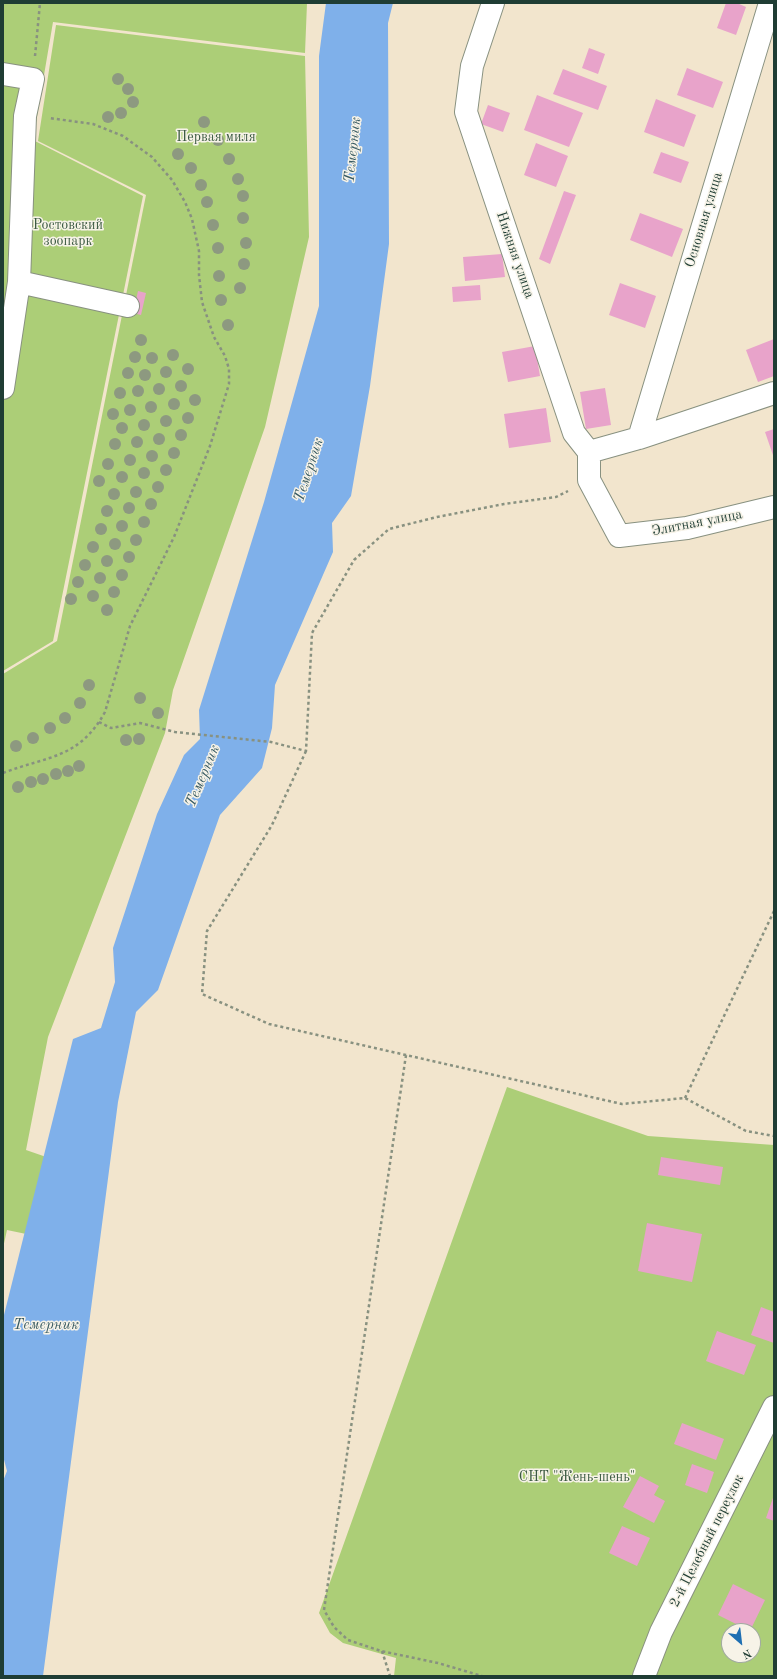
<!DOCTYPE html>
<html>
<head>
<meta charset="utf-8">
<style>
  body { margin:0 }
  #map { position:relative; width:777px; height:1679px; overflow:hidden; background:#f2e5cd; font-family:"Old Standard TT",serif }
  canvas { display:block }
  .frame { position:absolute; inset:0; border:4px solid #1f3d34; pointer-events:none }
  .north { position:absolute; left:721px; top:1623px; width:40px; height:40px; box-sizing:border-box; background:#f7f3e8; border:1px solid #a1aaa0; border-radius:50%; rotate:152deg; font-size:11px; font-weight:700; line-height:16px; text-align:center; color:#1f3d34 }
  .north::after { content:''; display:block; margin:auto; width:14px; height:18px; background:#1f6fb2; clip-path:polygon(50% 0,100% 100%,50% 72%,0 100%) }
</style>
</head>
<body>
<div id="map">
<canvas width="777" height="1679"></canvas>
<div class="frame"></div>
<div class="north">N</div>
</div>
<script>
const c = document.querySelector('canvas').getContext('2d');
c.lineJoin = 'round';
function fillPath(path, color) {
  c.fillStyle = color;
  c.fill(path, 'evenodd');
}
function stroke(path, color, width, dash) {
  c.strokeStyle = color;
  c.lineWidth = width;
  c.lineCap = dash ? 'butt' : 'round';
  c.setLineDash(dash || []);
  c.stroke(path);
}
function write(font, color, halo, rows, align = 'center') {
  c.font = font + ' "Old Standard TT",serif';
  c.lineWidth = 3;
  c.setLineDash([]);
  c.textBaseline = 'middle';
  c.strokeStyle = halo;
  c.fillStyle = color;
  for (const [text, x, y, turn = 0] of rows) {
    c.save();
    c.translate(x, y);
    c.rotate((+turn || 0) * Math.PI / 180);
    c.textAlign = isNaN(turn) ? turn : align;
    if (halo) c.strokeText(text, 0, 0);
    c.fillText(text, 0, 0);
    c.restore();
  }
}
fillPath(new Path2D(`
  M3 3H307L305 53 53 22 33 140 143 196 53 641 3 671Z
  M56 25 305 56 309 237 265 427 173 690 165 733 48 1037 26 1150 52 1159 31 1235 7 1230 3 1248V674L57 641 146 195 38 141Z
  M507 1087 648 1136 774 1145V1676H394L396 1658 343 1643 330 1633 319 1613ZM729 1631H753V1655H729Z`), '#acce77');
fillPath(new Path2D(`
  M326 3H393L388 23 389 244 370 386 351 496 332 523 333 552 275 685 272 728 262 768 220 815 158 990 136 1012 118 1102 43 1676H3V1481L7 1471 3 1456V1319L73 1039 101 1028 115 982 113 948 157 814 184 755 200 739 199 710 264 502 319 306V56Z`), '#7fb0ea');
fillPath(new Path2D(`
  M726 3H737L746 7 736 35 717 28Z
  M589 48 605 54 598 74 582 68Z
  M687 68 723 82 713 108 677 95Z
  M563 69 607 86 598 110 553 94Z
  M537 95 583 113 569 147 524 130Z
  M656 99 696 115 684 147 644 132Z
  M488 105 510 113 503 132 481 124Z
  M536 143 568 156 556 187 524 175Z
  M661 152 689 162 681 183 653 173Z
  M564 191 576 195 550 264 539 259Z
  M640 213 683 229 672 257 630 240Z
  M502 254 505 277 465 281 463 257Z
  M620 283 656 296 645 328 609 315Z
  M480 285 481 300 453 302 452 287Z
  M138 291 146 293 141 315 133 313Z
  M774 339V376L758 382 746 350Z
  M535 346 540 376 508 382 502 352Z
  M605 388 611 425 586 429 580 392Z
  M546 408 551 442 509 448 504 414Z
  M774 429V458L765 432Z
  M661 1157 723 1167 720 1185 658 1175Z
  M647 1223 702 1234 692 1282 638 1271Z
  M761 1307 774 1312V1343L751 1335Z
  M717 1331 756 1345 744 1375 706 1361Z
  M682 1423 724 1439 716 1460 674 1444Z
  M692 1464 714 1472 707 1493 685 1485Z
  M640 1476 659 1486 654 1495 665 1501 654 1523 623 1507Z
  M774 1495V1521L766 1518Z
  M622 1526 650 1538 637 1566 609 1553Z
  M733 1584 765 1600 750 1631 718 1615Z`), '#e8a3ca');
const minor = new Path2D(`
  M493 3 472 66 466 112 574 433 589 452 639 438 774 393
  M3 74 33 79 25 116 19 282 3 388
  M19 282 128 306
  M639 438 770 3
  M589 452V480L619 536 687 528 774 507
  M644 1676 661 1632 774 1407`);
stroke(minor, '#889180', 24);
stroke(new Path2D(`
  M35 56 40 3
  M99 722 111 728 140 723 175 732 271 742 306 751 312 633 354 560 389 529 437 517 504 504 556 497 568 491
  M306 751 272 825 207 931 202 994 269 1024 622 1104 685 1098 746 1131 774 1136
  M3 773C47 756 79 759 105 712L130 626 174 537 210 446 229 384V369L225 356 214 337 202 302 199 275V251L192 219 185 202 172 180 152 157 123 136 93 124 49 118
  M406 1055 324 1610 334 1627 348 1640 381 1651 438 1663 482 1676
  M685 1098 774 911
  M382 1651 390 1676`), '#889180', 2.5, [3, 3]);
stroke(minor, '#fff', 22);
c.fillStyle = '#8d9980';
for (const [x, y] of [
  [118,79],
  [128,89],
  [133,102],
  [121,113],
  [108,117],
  [204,122],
  [218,140],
  [178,154],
  [229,159],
  [191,168],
  [238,179],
  [201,185],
  [243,196],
  [207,202],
  [243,218],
  [213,225],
  [246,243],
  [218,248],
  [244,264],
  [219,276],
  [240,288],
  [221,300],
  [228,325],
  [141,340],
  [173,355],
  [135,357],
  [152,358],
  [188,369],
  [166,372],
  [128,373],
  [145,375],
  [181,386],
  [159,389],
  [138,391],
  [120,393],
  [195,400],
  [174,404],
  [151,407],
  [130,410],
  [113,414],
  [188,418],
  [166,421],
  [144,425],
  [122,428],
  [181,435],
  [159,439],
  [137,442],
  [115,444],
  [174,453],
  [152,456],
  [130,460],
  [108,464],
  [166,470],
  [144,473],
  [122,477],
  [99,481],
  [158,487],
  [136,492],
  [114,494],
  [151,504],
  [129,508],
  [107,511],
  [144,522],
  [122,526],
  [101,529],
  [136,540],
  [115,544],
  [93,547],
  [129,557],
  [107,561],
  [85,565],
  [122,575],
  [100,578],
  [78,582],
  [114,592],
  [93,596],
  [71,599],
  [107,610],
  [89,685],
  [140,698],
  [80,703],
  [158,713],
  [65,718],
  [50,728],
  [33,738],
  [139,739],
  [126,740],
  [16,746],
  [79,766],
  [68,771],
  [56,774],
  [43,779],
  [31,782],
  [18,787]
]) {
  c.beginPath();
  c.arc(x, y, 6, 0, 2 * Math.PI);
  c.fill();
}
write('14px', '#3b5a41', '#f7f3e8', [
  ["Первая миля",216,137],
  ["Ростовский",68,225],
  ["зоопарк",68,241],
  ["СНТ \"Жень-шень\"",577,1477]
]);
write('14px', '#1f3d34', '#f7f3e8', [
  ["Основная улица",704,220,-73],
  ["Нижняя улица",515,255,71],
  ["Элитная улица",697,523,-11],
  ["2-й Целебный переулок",707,1541,-63]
]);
write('italic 15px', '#375a62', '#f7f3e8', [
  ["Темерник",353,150,-84],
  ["Темерник",309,470,-72],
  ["Темерник",203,776,-67],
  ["Темерник",46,1325]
]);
</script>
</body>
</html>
